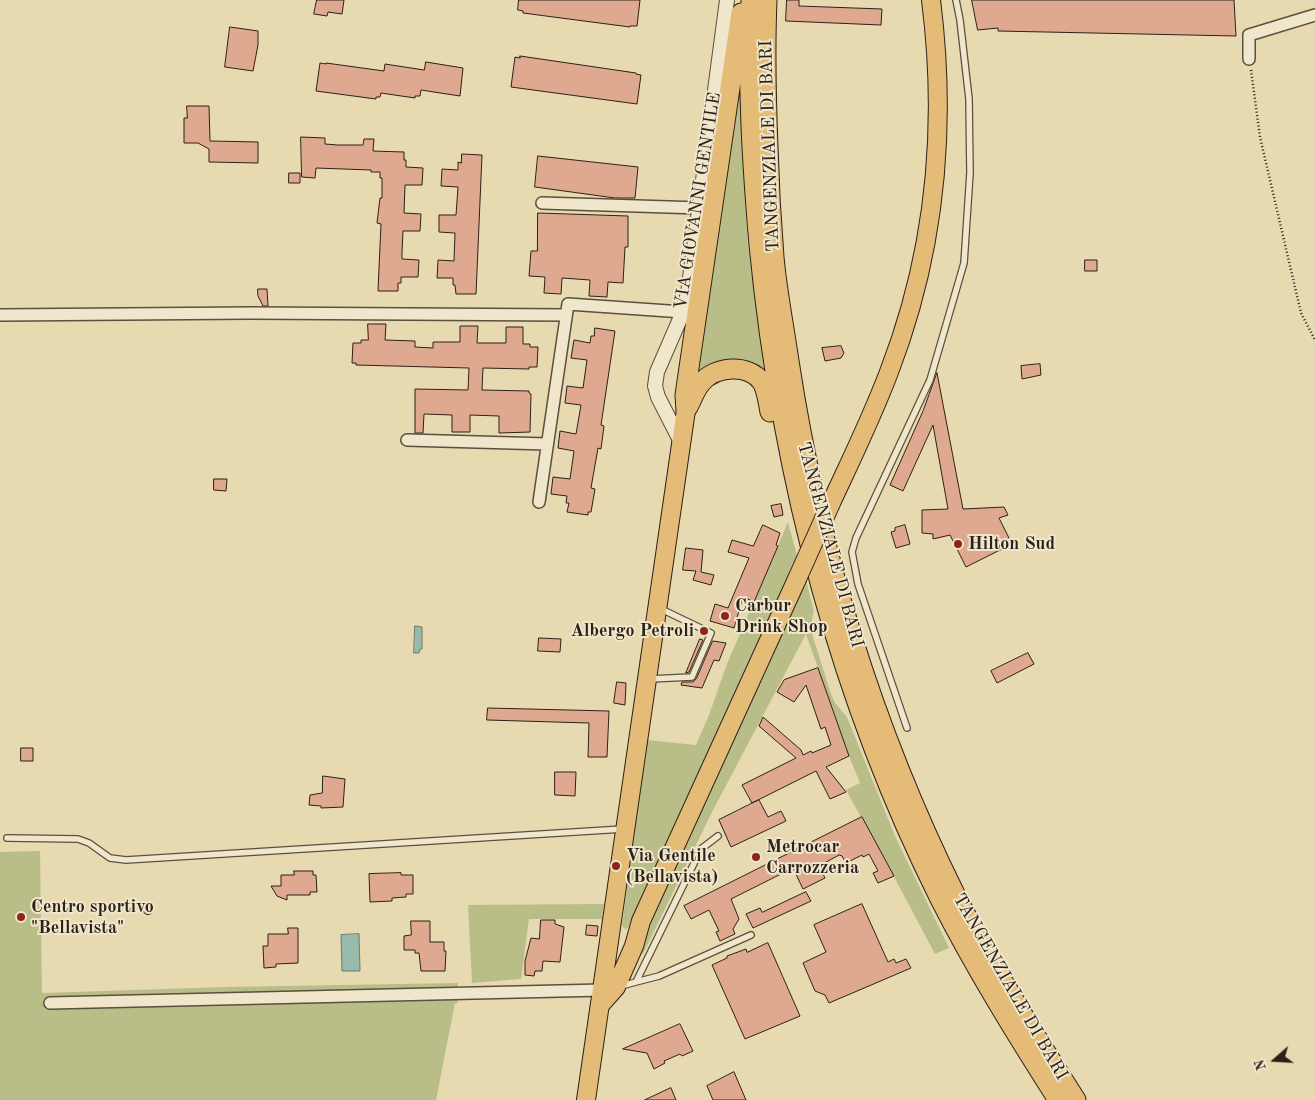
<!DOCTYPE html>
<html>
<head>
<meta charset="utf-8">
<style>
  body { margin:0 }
  #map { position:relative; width:1315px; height:1100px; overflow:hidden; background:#e7d9b0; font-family:"Old Standard TT",serif }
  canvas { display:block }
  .north { position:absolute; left:1250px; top:1035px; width:50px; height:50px; -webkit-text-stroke:4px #efe6cc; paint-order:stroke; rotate:251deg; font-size:14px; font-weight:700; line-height:20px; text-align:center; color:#2c2118 }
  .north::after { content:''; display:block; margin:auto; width:18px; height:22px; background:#2c2118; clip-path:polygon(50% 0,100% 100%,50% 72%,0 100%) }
</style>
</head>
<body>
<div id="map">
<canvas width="1315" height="1100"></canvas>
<div class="north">N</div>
</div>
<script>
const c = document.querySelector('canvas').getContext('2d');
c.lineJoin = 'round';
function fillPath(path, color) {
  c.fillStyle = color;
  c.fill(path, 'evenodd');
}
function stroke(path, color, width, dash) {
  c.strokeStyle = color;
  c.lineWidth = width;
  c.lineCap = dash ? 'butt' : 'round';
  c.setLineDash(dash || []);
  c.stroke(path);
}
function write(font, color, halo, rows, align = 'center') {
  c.font = font + ' "Old Standard TT",serif';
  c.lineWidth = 4;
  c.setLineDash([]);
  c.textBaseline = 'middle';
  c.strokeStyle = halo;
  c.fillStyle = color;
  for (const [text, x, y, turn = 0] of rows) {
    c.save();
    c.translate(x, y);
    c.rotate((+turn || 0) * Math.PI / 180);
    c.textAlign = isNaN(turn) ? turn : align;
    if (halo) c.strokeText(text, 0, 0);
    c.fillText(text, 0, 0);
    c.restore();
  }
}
fillPath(new Path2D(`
  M739 65 745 200 748 245 765 375 695 378Z
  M788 522 797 556 628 928 625 929 622 926 647 740 696 745 709 715 727 664Z
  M806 580 814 611 812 619 813 637 831 694 835 703 847 717 895 836 949 948 935 954 893 875 846 790 860 783 849 756 806 634 712 812 643 954 637 952Z
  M40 851 42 993 226 987 458 983V1003H455L436 1100H0V852Z
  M604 904 602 919H529L521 979 472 983 468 905Z`), '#b9be89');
const water = new Path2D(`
  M415 626 422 627V649H420L419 653H414Z
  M359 934 360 971H342L341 935Z`);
fillPath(water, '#97baaa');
stroke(water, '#6c7d70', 1);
const building = new Path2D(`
  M317 0H344L342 14 328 12 327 16 314 14Z
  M519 0H640L637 26H630V27L523 13V11L518 10Z
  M787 0H799V6L882 9 881 25 786 21Z
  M972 0H1234L1236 36 998 31V28L978 30Z
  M230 27 258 31V45L253 71 225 67Z
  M520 56 636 73V74L641 75 637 104 511 87 515 57 520 58Z
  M426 62 463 68 460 96 421 90 420 96H415V98L381 93 380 97H376V99L316 91 320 63 326 64V63L384 71 385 64 424 70Z
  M187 106H209L210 141 258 142V163L209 162V149L198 143H184V118H187Z
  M301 137 325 138V144L338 145H363L364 139H374L373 151 404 152V160H406V167L423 168 422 185H405L404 213 421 214 420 231H403L402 252V259L419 260 418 277H401V283H398V291H378L381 224 377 223 380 198H382V178H380V172H371V170L316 168 315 178 302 177Z
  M462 154 482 155 476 294H456L455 285H453V278H437L438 260 454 261 455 233 439 232V215H456L458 187 441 186 442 169 458 170V162L461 163Z
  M538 156 638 167 635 198H615L535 187Z
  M289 173H300V183H289Z
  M538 213 628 216V247H625L623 283 608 282 607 297 589 296 590 280 562 278 561 294 544 293 545 277 529 276 531 251H537Z
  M1085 260H1097V271H1085Z
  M258 289H267L268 306H263L258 296Z
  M368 324H386L385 340 415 341V347L433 348V342H460V326H478L477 343H506V327H523V344H530V347H538L537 367H529V369L483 368 482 390 529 391V393L531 394 530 432 499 433V416L470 415V432H452V415L424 414 423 433H415V389L468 390 469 368 356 365V363H352L353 343H361V340H368Z
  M595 328 615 331 601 425 604 426 601 449 598 448 591 488 595 489 591 512H588V515L567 512 569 503H566L567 496 551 494 553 477 570 479 574 451 558 448 560 431 576 434 581 405 565 403 567 386 583 388 587 360 571 358 574 340 590 343 591 336H594Z
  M841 346 844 353 841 358 825 361 822 348Z
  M1040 364 1041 375 1022 379 1021 366Z
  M937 373 963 509 1004 507 1008 515 999 518 1012 544 966 567 950 535 933 539V534L922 533V510L948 509 933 425 903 491 890 485 923 411Z
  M214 479H227L226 491 214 490Z
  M781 504 783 515 774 517 771 506Z
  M763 525 780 533 776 545 778 546 754 602 743 597 734 628 710 621 715 604 728 608 749 558 728 552 732 540 753 546Z
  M905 525 910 544 896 548 891 532 895 531V528Z
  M686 548 703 550 701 572 714 575 711 585 693 580 696 571 683 570Z
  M539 638 561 639 560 652 538 651Z
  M700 639 703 640 689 672 686 673Z
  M713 641 726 643 719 661 714 660 702 688 681 685 682 682H693L696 679Z
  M1028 653 1034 664 997 683 991 671Z
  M818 668 849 756 826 767 846 792 830 799 816 771 752 803 742 785 796 758 759 726 763 717 801 750 803 755 811 751 812 753 831 745 825 727 821 729 806 685 794 702 777 692 784 680Z
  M617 682 626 683 625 705 614 703Z
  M488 708 609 711 607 757H588L589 723 487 720Z
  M21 748H33V761H21Z
  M555 772H576L575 796 555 795Z
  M323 776 345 779 343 807 321 808V806L309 805 310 795 322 793Z
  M759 800 768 817 781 811 786 821 731 847 719 820Z
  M862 817 894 876 878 883 873 873 878 871 869 854 863 857 862 855 846 863 842 856 839 855 819 866 825 878 803 889 793 868 731 899 739 919 733 929 735 934 720 941 716 932 719 931 709 910 691 919 689 915 684 906Z
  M294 871H313V875H316L317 892H310V895H287V900L277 896 271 886H281V875H294Z
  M401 873V875H413V894H406V897L392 898V901L370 902 369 874Z
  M806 892 811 901 753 928 746 914 760 908 762 912Z
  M142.5 909a5.5 5.5 0 1 1 11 0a5.5 5.5 0 1 1-11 0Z
  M862 904 888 962 894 959 896 963 906 959 911 968 829 1003 825 995 815 991 803 963 826 952 814 925Z
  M541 920H555V924L564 927 560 962 543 961 542 971H535L534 976 525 975V961L531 938 539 939Z
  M411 921H430V942H444V951H446L445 971H421L419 953H415V950H404V936L411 935Z
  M587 925 598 926 597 936 586 935Z
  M288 928H298V963L276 964V967L264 968 263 946H268V934H288Z
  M768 943 800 1016 745 1039 712 965 727 958V956L746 949 747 952Z
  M680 1024 693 1051 682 1056 680 1054 664 1061 665 1063 654 1069 647 1053 623 1049Z
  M734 1072 746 1100H713L707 1086Z
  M671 1088 676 1100H645Z`);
fillPath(building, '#dfa98f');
stroke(building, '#2c2118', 1);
const service = new Path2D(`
  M649 679 692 677 711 633 659 608
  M907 728 858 584 852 552 856 538 930 380 964 263 970 173 969 99 960 20 956 0
  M7 838 78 839 89 843 110 858 126 860 623 829
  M636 982 659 976 751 935
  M621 986 636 982 701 849 718 836`);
const minor = new Path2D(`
  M1249 59V35L1315 15
  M542 203 700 208
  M0 315 250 313 566 315
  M407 440 547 444
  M539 502 568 304 683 312
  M50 1003 602 990`);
const tertiary = new Path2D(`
  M681 442 658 397 655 386 657 372 683 312 688 293 727 0`);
const primary = new Path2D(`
  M831 503C851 460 872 417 889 372 935 253 947 126 931 0
  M600 1005 616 987 634 946 641 921 797 579
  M586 1100 686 410`);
const trunk = new Path2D(`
  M751 0C747 82 752 163 759 245 781 471 838 695 940 899 975 968 1016 1034 1058 1100
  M767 0C765 49 766 97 768 146 769 183 771 220 774 257 777 291 784 326 789 361 817 545 872 726 955 894 991 965 1033 1033 1076 1100
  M688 407C692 400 695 390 701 383 715 366 748 363 762 382 767 391 768 402 770 412
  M686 410 685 395 741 13`);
stroke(service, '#5b4f3e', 8);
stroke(minor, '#5b4f3e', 14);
stroke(tertiary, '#5b4f3e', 16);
stroke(primary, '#2c2118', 20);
stroke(trunk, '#2c2118', 21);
stroke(new Path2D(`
  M1251 70 1260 137 1301 313 1315 340`), '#2c2118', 2.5, [1, 2.5]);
stroke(service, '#efe6cc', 5.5);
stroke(minor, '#efe6cc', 11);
stroke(tertiary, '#efe6cc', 14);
stroke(primary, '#e4bc78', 18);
stroke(trunk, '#e4bc78', 19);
const primaryBridge = new Path2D(`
  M797 579 831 503`);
stroke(primaryBridge, '#2c2118', 20, []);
stroke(primaryBridge, '#e4bc78', 18);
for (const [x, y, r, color] of [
  [958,544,5,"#8f2418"],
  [725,616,5,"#8f2418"],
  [704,631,5,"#8f2418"],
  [756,857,5,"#8f2418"],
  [616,866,5,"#8f2418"],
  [21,917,5,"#8f2418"]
]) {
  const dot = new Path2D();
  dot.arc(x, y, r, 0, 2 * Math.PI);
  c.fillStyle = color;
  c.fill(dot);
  stroke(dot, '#efe6cc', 2);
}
write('18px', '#2c2118', '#efe6cc', [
  ["TANGENZIALE DI BARI",770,146,-92],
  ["VIA GIOVANNI GENTILE",698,201,-81],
  ["TANGENZIALE DI BARI",830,545,75],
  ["TANGENZIALE DI BARI",1010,987,60]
]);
write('bold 18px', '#2c2118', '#efe6cc', [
  ["Hilton Sud",968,544],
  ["Carbur",735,606],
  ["Drink Shop",735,627],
  ["Albergo Petroli",694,631,"right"],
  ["Metrocar",766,847],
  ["Carrozzeria",766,868],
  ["Via Gentile",626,856],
  ["(Bellavista)",626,877],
  ["Centro sportivo",31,907],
  ["\"Bellavista\"",31,928]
], 'left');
</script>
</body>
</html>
